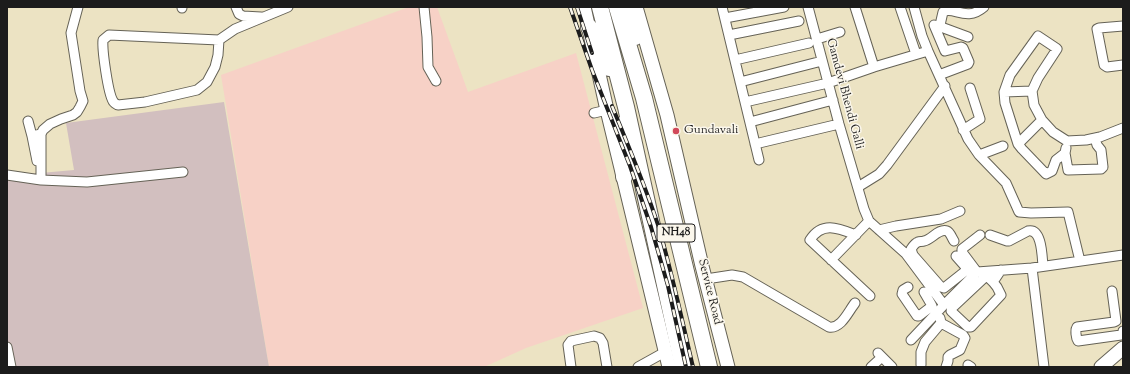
<!DOCTYPE html>
<html>
<head>
<meta charset="utf-8">
<style>
  body { margin:0 }
  #map { position:relative; width:1130px; height:374px; overflow:hidden; background:#ece3c3; font-family:"Sorts Mill Goudy",serif }
  canvas { display:block }
  .frame { position:absolute; inset:0; border:8px solid #1c1c1c; pointer-events:none }
</style>
</head>
<body>
<div id="map">
<canvas width="1130" height="374"></canvas>
<div class="frame"></div>
</div>
<script>
const c = document.querySelector('canvas').getContext('2d');
c.lineJoin = 'round';
function fillPath(path, color) {
  c.fillStyle = color;
  c.fill(path, 'evenodd');
}
function stroke(path, color, width, dash) {
  c.strokeStyle = color;
  c.lineWidth = width;
  c.lineCap = dash ? 'butt' : 'round';
  c.setLineDash(dash || []);
  c.stroke(path);
}
function write(font, color, halo, rows, align = 'center') {
  c.font = font + ' "Sorts Mill Goudy",serif';
  c.lineWidth = 3;
  c.setLineDash([]);
  c.textBaseline = 'middle';
  c.strokeStyle = halo;
  c.fillStyle = color;
  for (const [text, x, y, turn = 0] of rows) {
    c.save();
    c.translate(x, y);
    c.rotate((+turn || 0) * Math.PI / 180);
    c.textAlign = isNaN(turn) ? turn : align;
    if (halo) c.strokeText(text, 0, 0);
    c.fillText(text, 0, 0);
    c.restore();
  }
}
fillPath(new Path2D(`
  M409 7H437L468 92 576 53 643 308 526 348 484 367H269L221 75Z`), '#f7d1c6');
fillPath(new Path2D(`
  M224 102 269 367H7V176L74 170 66 123Z`), '#d2bfbf');
const street = new Path2D(`
  M182 7V8
  M236 7 239 14 243 16 261 17
  M424 7 427 37 428 67 436 81
  M722 7 759 160
  M808 7 839 124 864 209 869 221 906 254 944 305
  M900 7 916 54
  M914 7 922 36 928 51 968 139 979 155 1006 183 1019 212 1031 213 1068 212 1080 261
  M725 18 784 7
  M934 25 945 51 961 47 963 48 969 62 968 64 939 75
  M1123 26 1099 28 1097 29 1104 65 1107 67 1123 65
  M729 35 799 21
  M968 37 941 27 940 25 943 12C953 5 966 23 984 7
  M817 39 840 32
  M219 40 218 55 215 67 207 82 197 90 145 102 118 105C117 105 113 102 113 101 108 93 102 50 103 40L109 35 219 40 235 29 288 7
  M735 60 809 43
  M874 67 928 51
  M740 82 822 61
  M1032 91 1004 92 1010 75 1038 36 1056 48 1057 49 1038 78 1032 91 1034 105 1042 120 1053 132 1067 141 1086 140 1100 137 1123 128
  M1004 92 1005 103 1018 144 1042 120
  M745 102 828 83 874 67 855 7
  M594 113 607 110
  M28 121 32 136
  M750 122 833 100
  M963 130 980 119 970 88
  M755 144 839 124
  M1018 144 1022 149 1046 174 1052 171 1056 160 1065 153 1066 148
  M1065 153 1068 170 1101 169 1103 167 1101 150 1097 145 1095 138
  M982 154 1003 146
  M37 161 32 136 41 134
  M7 175 41 180 87 182 183 172
  M41 180V134L43 130 50 124 61 119 73 115 77 112 80 107 83 101 80 91 71 33 78 7
  M858 187 879 174 887 165 945 86
  M879 230 896 226 941 219 960 211
  M856 235C838 228 822 221 810 240L870 296
  M990 235 1007 241H1009L1028 231C1042 228 1042 256 1043 266
  M954 241C952 238 950 232 947 231 939 228 931 240 924 241 922 242 920 241 918 242 915 243 913 246 911 249L913 255 941 287 944 288 968 269
  M956 256 971 273
  M831 260 869 221
  M977 272 962 252V249L980 235
  M706 279 732 275 743 277 829 327C841 329 848 312 855 303
  M993 282 997 287 1001 295 971 327H968L951 311 952 308 984 278 988 277 993 282 1001 270
  M908 287 903 290 902 294 917 316H919L932 306 931 304 924 292
  M1112 291 1116 321 1114 322 1077 327C1075 330 1076 338 1078 341L1121 335 1123 334V331
  M941 323 963 335 965 338 960 350 950 355 948 357V361L946 367
  M911 340 944 305 977 272 1032 268
  M7 347 11 367
  M878 353 892 367
  M921 365V352L925 342 941 323 940 318
  M968 365 971 367
  M571 367 568 345 571 341 594 336 600 338 603 343 607 367
  M638 367 665 352
  M871 367 882 357
  M1044 367 1032 268 1123 255`);
const secondary = new Path2D(`
  M584 7 607 110 669 367
  M636 7 667 115 702 266 728 367
  M1101 367 1123 348`);
const highway = new Path2D(`
  M600 7 626 107 683 367
  M617 7 644 98 709 367
  M630 7 635 37
  M589 27 609 68
  M624 177 623 148 625 123`);
stroke(street, '#656256', 11);
stroke(secondary, '#656256', 15);
stroke(highway, '#656256', 18);
stroke(street, '#fff', 9);
stroke(secondary, '#fff', 13);
stroke(highway, '#fff', 16);
const rail = new Path2D(`
  M570 7 592 70 630 166 651 227 668 286 686 367
  M577 7 592 53
  M612 106C628 145 645 185 658 225 672 272 682 320 693 367`);
stroke(rail, '#1c1c1c', 4);
stroke(rail, '#fbf7ec', 2.5, [8]);
for (const [x, y, r, color] of [
  [676,131,4,"#d1495b"]
]) {
  const dot = new Path2D();
  dot.arc(x, y, r, 0, 2 * Math.PI);
  c.fillStyle = color;
  c.fill(dot);
  stroke(dot, '#fbf7ec', 1.5);
}
for (const [x, y, w] of [
  [676,233,38]
]) {
  const box = new Path2D();
  box.roundRect(x - w / 2, y - 9, w, 18, 3);
  c.fillStyle = '#fbf7ec';
  c.fill(box);
  stroke(box, '#1c1c1c', 1);
}
write('bold 11px', '#1c1c1c', null, [
  ["NH48",676,233]
]);
write('12px', '#1c1c1c', '#fbf7ec', [
  ["Gamdevi Bhendi Galli",844,94,75],
  ["Service Road",709,292,76]
]);
write('12px', '#1c1c1c', '#fbf7ec', [
  ["Gundavali",684,131]
], 'left');
</script>
</body>
</html>
